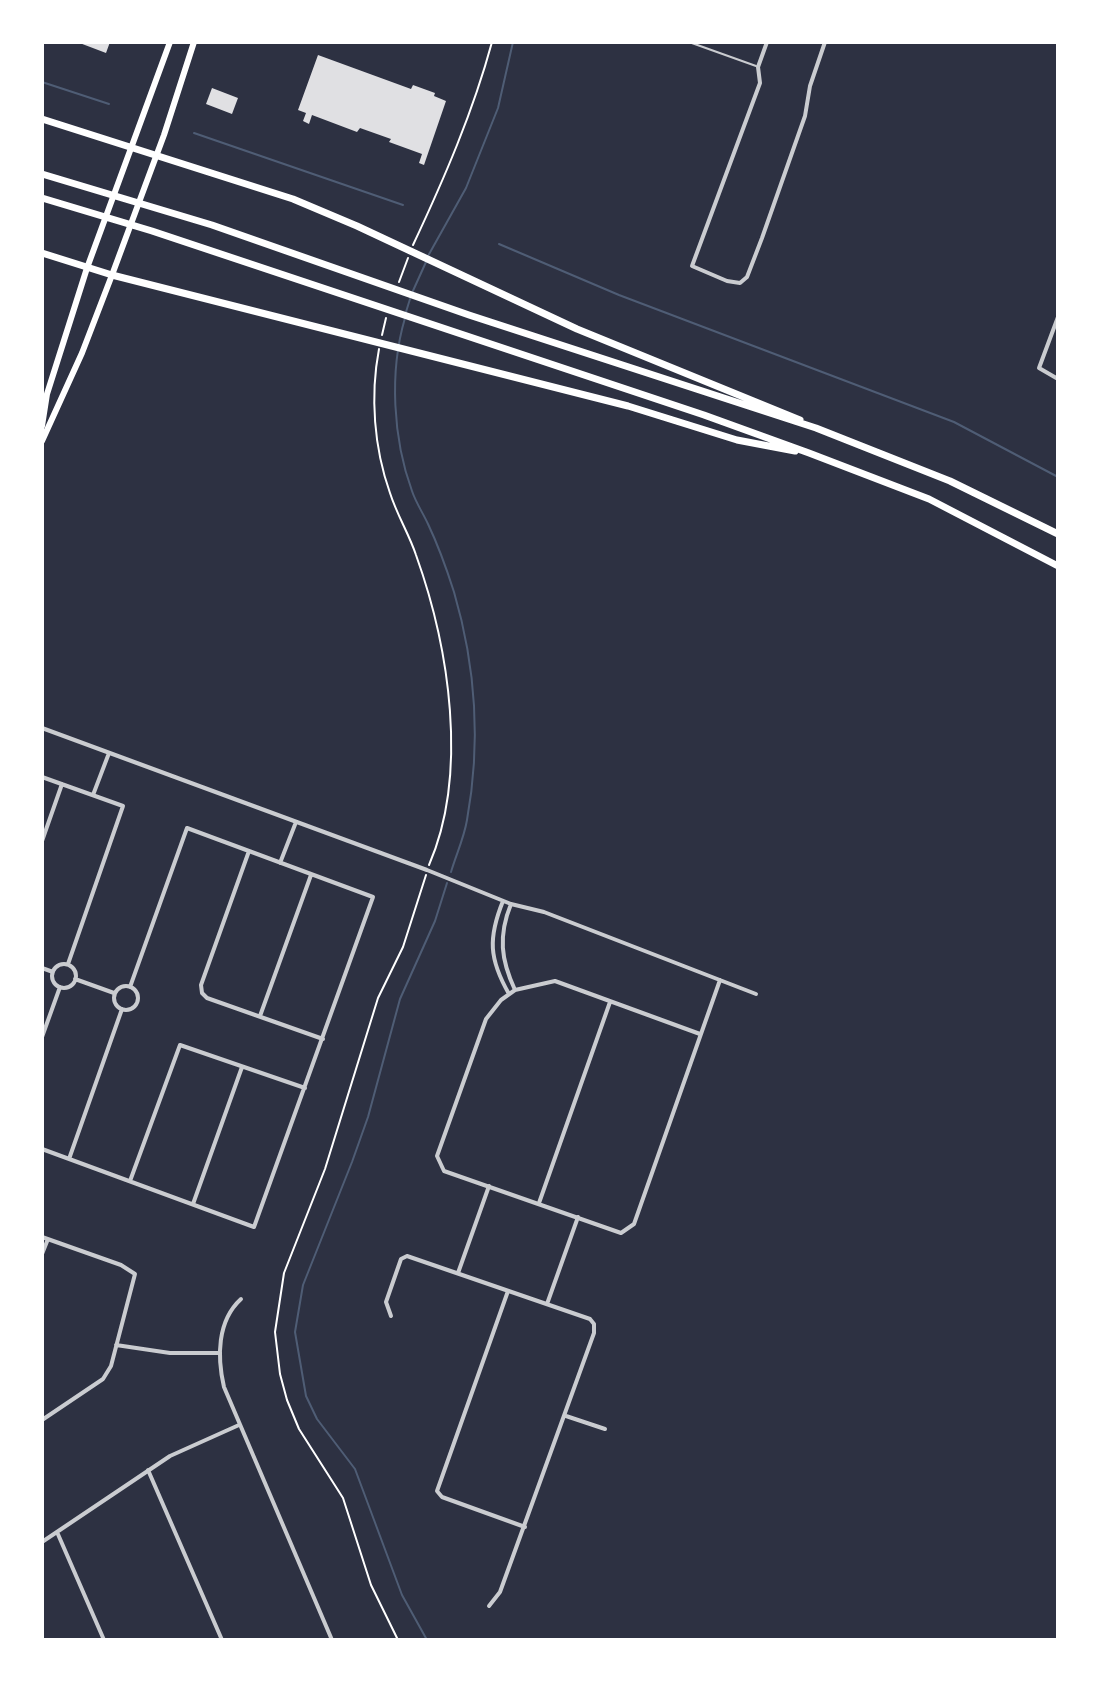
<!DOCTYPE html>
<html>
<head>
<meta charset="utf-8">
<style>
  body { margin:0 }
  #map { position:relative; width:1100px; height:1682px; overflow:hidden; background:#2d3142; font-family:"Work Sans",sans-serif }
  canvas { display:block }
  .frame { position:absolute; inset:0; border:44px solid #fff; pointer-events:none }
</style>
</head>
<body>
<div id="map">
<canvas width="1100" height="1682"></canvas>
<div class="frame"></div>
</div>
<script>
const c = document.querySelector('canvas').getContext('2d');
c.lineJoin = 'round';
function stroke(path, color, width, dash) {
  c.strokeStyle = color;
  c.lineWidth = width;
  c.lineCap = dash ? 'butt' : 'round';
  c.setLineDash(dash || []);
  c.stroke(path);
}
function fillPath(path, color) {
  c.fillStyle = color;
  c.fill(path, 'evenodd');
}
stroke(new Path2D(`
  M42 82 109 104
  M194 133 403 205
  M499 244 619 295 954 422 1058 477
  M428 256 466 188 498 108 513 42
  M412 293 426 262
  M406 312 410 299
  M405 318C389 372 393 439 412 491 416 503 423 513 428 524 438 545 447 570 454 592 476 667 481 743 467 820 464 838 456 855 451 872
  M427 1640 402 1595 355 1469 317 1419 306 1396 295 1332 303 1285 352 1162 368 1117 400 999 435 921 447 883`), '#4f5d75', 2);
fillPath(new Path2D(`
  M77 42H110L106 53Z
  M318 55 411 89 413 85 435 93 434 96 446 101 424 165 419 163 422 154 389 142 391 139 360 128 357 132 312 115 309 124 303 121 306 113 298 110Z
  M212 88 238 98 232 114 206 104Z`), '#e0e0e3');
stroke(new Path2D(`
  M413 245C444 179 473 112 492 42
  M399 282 408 258
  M382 335 386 318
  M379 349C370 396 374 448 390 493 397 515 409 534 416 555 449 647 469 773 429 865
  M398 1640 371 1585 343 1498 299 1429 287 1400 280 1374 275 1332 284 1273 325 1169 378 998 403 947 426 875`), '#fff', 2);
stroke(new Path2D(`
  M689 42 756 66`), '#caccd0', 2);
stroke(new Path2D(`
  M767 42 758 67 760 83 692 266 727 281 740 283 747 277 762 238 805 116 810 86 825 42
  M1058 317 1039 368 1058 379
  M42 728 427 870 511 904 544 912 756 994
  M42 777 123 806 68 964
  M93 795 109 753
  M42 841 62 784
  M249 851 201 985 202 993 207 998 323 1039
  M280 863 296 822
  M503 901C488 938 489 959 509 994
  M511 904C498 936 501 960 515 990
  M52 976a12 12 0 1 1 24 0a12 12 0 1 1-24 0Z
  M42 968 53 972
  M75 979 114 993
  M114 998a12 12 0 1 1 24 0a12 12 0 1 1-24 0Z
  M260 1016 311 875
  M700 1034 555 981 515 990 501 1000 486 1019 437 1156 444 1171 621 1233 634 1224 720 980
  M42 1037 60 987
  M42 1149 254 1227 373 897 187 828 130 987
  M69 1159 122 1009
  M130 1181 180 1045 305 1088
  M539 1203 610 1002
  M193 1204 242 1067
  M42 1237 121 1265 135 1274 111 1366 103 1379 42 1420
  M42 1254 48 1239
  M458 1273 489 1186
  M508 1291 437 1491 442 1497 525 1527
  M241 1299C217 1321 217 1357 224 1387L332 1640
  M547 1304 578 1217
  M391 1316 386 1302 401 1259 407 1256 590 1319 594 1324V1333L500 1592 489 1606
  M116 1345 170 1353H220
  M566 1416 605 1429
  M148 1470 222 1640
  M57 1532 104 1640
  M42 1542 170 1456 239 1425`), '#caccd0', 4);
stroke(new Path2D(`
  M42 426 47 394 87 268
  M42 441 82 353 112 275`), '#fff', 6);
stroke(new Path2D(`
  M87 268 170 42
  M112 275 164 135 194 42`), '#fff', 6);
stroke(new Path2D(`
  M42 119 293 199 357 226 577 329 800 420
  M42 174 212 225 469 315 816 428 950 481 1058 534
  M42 198 152 231 704 415 809 453 929 499 1058 566
  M42 253 112 275 628 406 737 440 795 451`), '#fff', 7);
</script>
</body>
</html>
